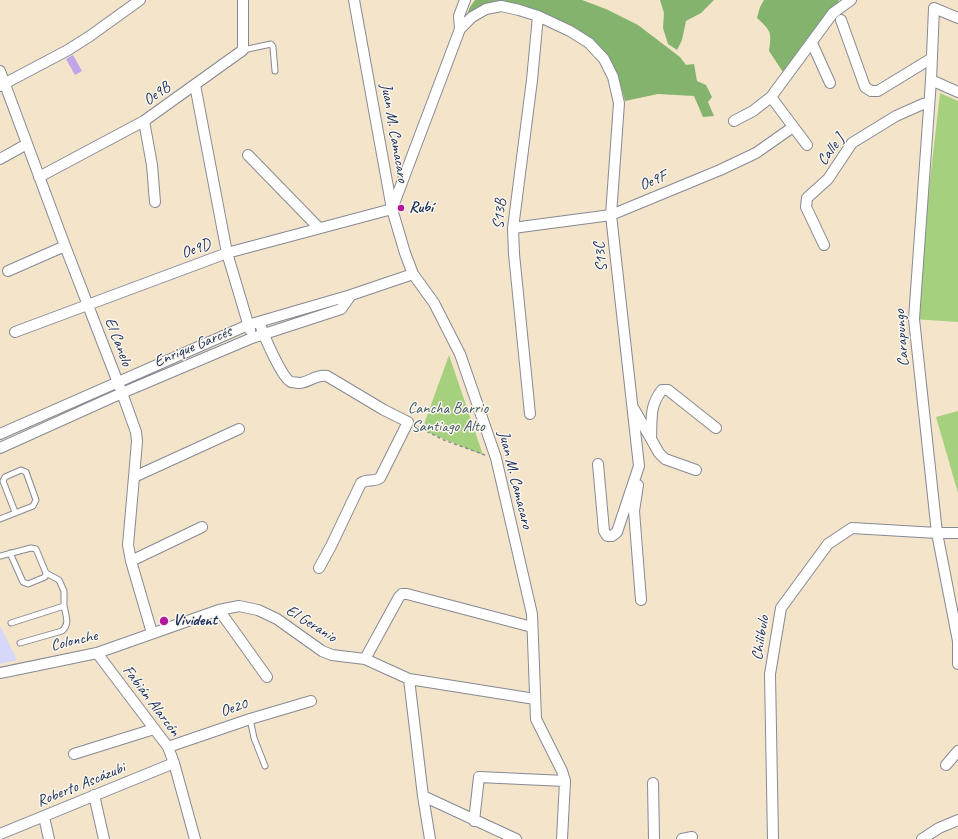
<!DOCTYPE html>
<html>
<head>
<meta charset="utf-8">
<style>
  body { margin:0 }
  canvas { display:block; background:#f3e4ca }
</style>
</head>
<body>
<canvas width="958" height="839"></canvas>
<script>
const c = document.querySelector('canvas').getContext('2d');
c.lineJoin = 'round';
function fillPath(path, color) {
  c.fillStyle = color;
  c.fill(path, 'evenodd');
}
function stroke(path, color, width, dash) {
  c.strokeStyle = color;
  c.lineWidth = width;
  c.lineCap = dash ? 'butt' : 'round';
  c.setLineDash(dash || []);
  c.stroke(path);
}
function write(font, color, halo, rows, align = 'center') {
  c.font = font + ' Caveat,sans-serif';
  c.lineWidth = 3;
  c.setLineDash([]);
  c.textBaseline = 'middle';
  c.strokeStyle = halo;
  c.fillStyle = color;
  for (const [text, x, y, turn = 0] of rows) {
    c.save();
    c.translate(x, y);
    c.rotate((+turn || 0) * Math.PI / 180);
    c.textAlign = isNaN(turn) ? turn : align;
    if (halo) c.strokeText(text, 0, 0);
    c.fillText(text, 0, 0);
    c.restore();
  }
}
fillPath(new Path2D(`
  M0 626 17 660 0 664Z`), '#d6d8f9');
fillPath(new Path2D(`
  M940 93 958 101V322L914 319Z
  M449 355 483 455 422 430Z
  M958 411V493L936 417Z`), '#a5d17e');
fillPath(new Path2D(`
  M475 0H582L606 9 638 25 680 57 686 65 694 64 697 81 706 85 712 97 708 102 714 116 703 117 694 96 658 94 625 101 618 75 608 57 520 5 466 17 470 7Z
  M660 0H714L701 13 686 21 682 40 677 50 668 44 663 28 664 13Z
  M764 0H839L837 6 785 75 769 51C772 32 771 31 757 18L760 7Z`), '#84b36d');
fillPath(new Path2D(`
  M73 55 82 71 75 75 66 59Z`), '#c0a5e9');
const lane = new Path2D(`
  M243 50 271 44 273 47 275 71
  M0 519 33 506 36 500 26 472 21 470 5 477 3 481 15 512
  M0 556 31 548 36 549 46 573 45 577 28 584 23 582 10 553
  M11 623 64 606V591L59 580 46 573
  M20 643 62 631C70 624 66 616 64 606
  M250 719 254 738 265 766`);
const street = new Path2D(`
  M354 0 392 209 405 253 413 274 434 303 460 354 496 458 532 614 536 719 562 771 565 781 562 839
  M958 18 934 8 931 80 914 319 937 533 958 641V664
  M841 20 865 87 871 91H878L932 58
  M460 29 472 17 486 9 501 6 519 10 538 16 570 31 589 43 604 59 613 77 619 103 611 215 639 466 617 532 612 536H607L604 531 598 464
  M812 43 830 83
  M0 71 65 246 122 393 136 432 137 441 134 477 128 545 131 561 152 633
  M931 80 958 92
  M195 85 227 253 250 330
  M0 86 68 50 90 36 140 0
  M771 97 807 145
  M144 121 152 165 155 202
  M734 121 753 111 771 97 833 13 851 0
  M248 155 319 228
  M0 159 27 144
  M39 177 144 121 243 50V0
  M513 228 611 215 720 170 756 153 793 127
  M824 245 806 207 807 198 828 179 852 143 896 116 923 104 929 103
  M8 271 65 246
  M261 327C265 338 282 378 291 382 293 382 298 383 300 383 310 382 316 374 327 376L384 410 408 422 380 478C372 483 368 478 361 483L331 546 319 568
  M15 332 227 253 392 209 460 29 459 16 465 0
  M634 409 659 453 665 459 696 470
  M530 414 514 254 513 228 532 80 538 16
  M0 434 248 325 351 295 413 274
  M651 439C652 420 649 406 662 390H668L716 428
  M0 448 122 393 252 338 341 309 351 295
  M134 477 239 429
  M638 485 634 511 641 600
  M131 561 202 527
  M219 610 267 677
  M97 653 168 747 174 763 195 839
  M365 659 399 597 402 594H407L532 627
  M0 673 97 653 219 610 239 606 258 610 277 619 322 651 332 655 365 659 409 679 423 796 430 839
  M409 679 535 699
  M168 747 250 719 311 701
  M74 754 154 729
  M946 765 958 751
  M653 783 654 839
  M94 795 104 839
  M423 796 516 839
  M44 817 49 839
  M474 821 479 777 565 781
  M0 834 174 763
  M682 839 692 837
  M773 839 770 674 781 608 828 544 852 528 937 533H958
  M922 839 939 828 958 820`);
stroke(lane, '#878a94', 7);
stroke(street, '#878a94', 12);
stroke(new Path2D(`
  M416 426 444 440 485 455`), '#878a94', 1.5, [3, 3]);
stroke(lane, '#fff', 5);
stroke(street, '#fff', 10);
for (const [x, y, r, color] of [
  [401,208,4,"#b5179e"],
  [164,621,5,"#b5179e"]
]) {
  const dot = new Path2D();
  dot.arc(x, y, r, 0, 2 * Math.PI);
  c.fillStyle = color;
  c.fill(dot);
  stroke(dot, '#fbf7ec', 1.5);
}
write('16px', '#1b2f5e', '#fbf7ec', [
  ["Oe9B",157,94,-35],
  ["Juan M. Camacaro",394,133,80],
  ["Calle J",831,150,-54],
  ["Oe9F",653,181,-23],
  ["S13B",500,214,-85],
  ["Oe9D",196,249,-20],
  ["S13C",601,257,-96],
  ["Carapungo",902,338,-94],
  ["El Canelo",118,342,69],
  ["Enrique Garcés",193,347,-23],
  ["Juan M. Camacaro",515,480,76],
  ["El Geranio",311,624,32],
  ["Chilibulo",761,638,-81],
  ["Colonche",74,641,-13],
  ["Fabián Alarcón",151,701,53],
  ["Oe20",234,708,-18],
  ["Roberto Ascázubi",81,785,-22]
]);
write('bold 16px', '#1b2f5e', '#fbf7ec', [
  ["Rubí",409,208],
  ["Vivident",173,621]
], 'left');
write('16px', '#3e5866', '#fbf7ec', [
  ["Cancha Barrio",448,409],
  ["Santiago Alto",448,427]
]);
</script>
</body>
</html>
